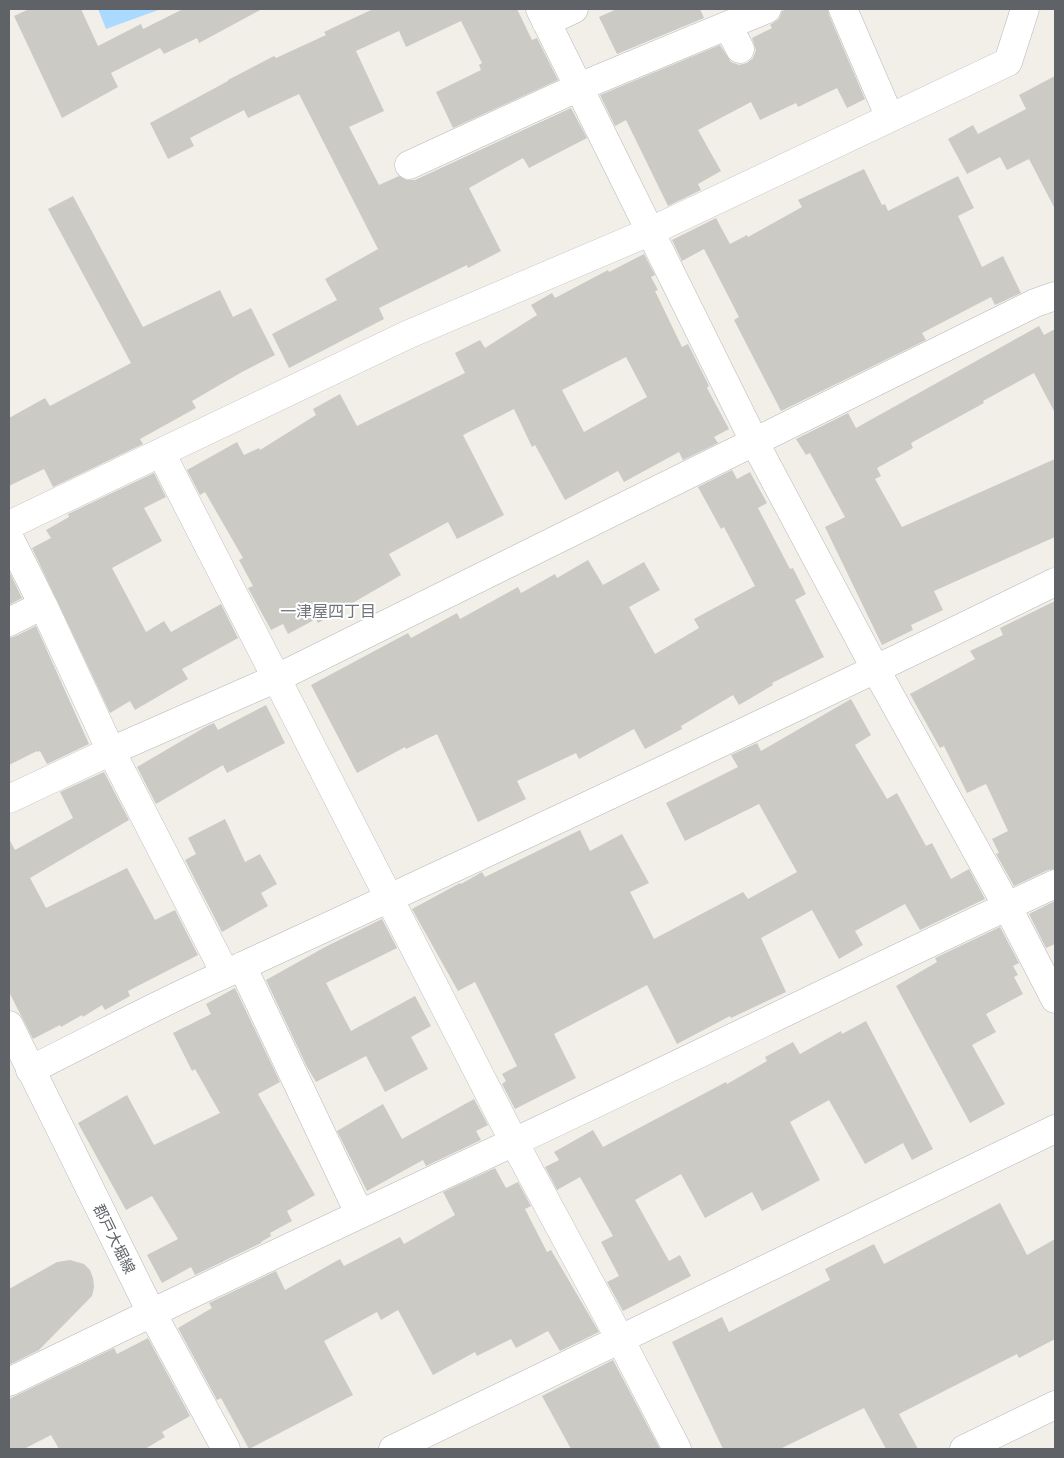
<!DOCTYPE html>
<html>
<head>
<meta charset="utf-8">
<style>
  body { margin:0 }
  #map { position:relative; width:1064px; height:1458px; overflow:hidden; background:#f1efe8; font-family:Commissioner,sans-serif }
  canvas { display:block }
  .frame { position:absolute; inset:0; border:10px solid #5f6368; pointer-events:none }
</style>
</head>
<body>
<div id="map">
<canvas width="1064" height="1458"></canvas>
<div class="frame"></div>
</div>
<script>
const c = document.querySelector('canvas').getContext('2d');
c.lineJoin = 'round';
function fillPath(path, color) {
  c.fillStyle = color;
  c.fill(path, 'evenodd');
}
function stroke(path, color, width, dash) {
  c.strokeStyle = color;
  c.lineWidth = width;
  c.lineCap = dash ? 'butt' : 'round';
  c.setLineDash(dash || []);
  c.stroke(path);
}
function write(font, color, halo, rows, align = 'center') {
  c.font = font + ' Commissioner,"Noto Sans JP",sans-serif';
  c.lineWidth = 4;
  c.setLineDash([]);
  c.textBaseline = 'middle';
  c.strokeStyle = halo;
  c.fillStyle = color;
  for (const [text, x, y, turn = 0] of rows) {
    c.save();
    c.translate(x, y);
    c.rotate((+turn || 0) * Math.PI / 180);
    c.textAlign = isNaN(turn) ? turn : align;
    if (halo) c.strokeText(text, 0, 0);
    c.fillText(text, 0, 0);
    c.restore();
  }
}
fillPath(new Path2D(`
  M98 9H161L106 29Z`), '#aadaff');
fillPath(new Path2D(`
  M29 9H81L98 46 141 24 143 29 183 9H262L199 43 197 38 164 54 160 48 111 73 118 87 62 118 14 16Z
  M373 9H517L532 40 537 38 558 80 453 128 436 92 481 70 479 65 482 63 461 21 406 47 399 31 356 51 384 111 349 127 379 185 399 176 407 180H415L571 108 587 138 529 168 523 158 469 188 501 251 468 268 467 265 379 308 384 319 289 368 272 334 337 300 325 279 378 249 299 94 248 118 244 110 190 138 194 146 168 159 150 123 228 81V80L274 56 276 58 326 35 324 32Z
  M617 9H700L704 18 617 54 599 17Z
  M787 9H828L829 15 865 99 847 108 837 88 798 107 796 103 760 120 751 102 698 130 721 171 698 184 701 190 668 206 626 120 615 126 600 95 720 45 731 62 739 65 747 63 753 58 756 50 752 38 772 28 770 25 779 19 782 11Z
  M1055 76V209L1029 159 1007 170 1000 157 967 174 948 139 973 125 978 134 1026 109 1019 95Z
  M864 169 882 205 885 204 888 211 958 176 974 208 958 216 982 267 1003 256 1021 293 995 305 991 297 922 333 926 340 781 411 734 320 739 317 704 249 682 261 672 240 716 218 730 244 747 235 748 237 802 207 798 200Z
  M73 196 143 327 220 290 233 317 251 308 275 355 242 372 192 401 196 408 140 439 143 444 53 487 44 469 9 486V418L45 398 50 406 131 363 48 209Z
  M644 254 655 275 651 277 658 290 655 291 682 347 688 344 709 386 707 388 729 429 714 437 718 443 683 460 679 452 624 482 618 471 565 500 535 445 532 447 514 409 463 435 504 515 457 539 448 522 389 554 401 575 318 623 316 619 288 634 283 624 271 630 248 588 253 586 239 560 243 558 205 492 200 495 187 470 237 442 244 455 259 448 260 450 316 415 313 409 340 394 357 426 465 373 455 353 480 340 485 348 537 315 531 305 552 293 555 298 608 270 609 272ZM626 357 647 397 584 432 562 390Z
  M1039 326 1044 335 1055 329V413L1034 373 983 401 984 403 911 443 913 448 877 468 881 476 875 479 902 527 1055 459V537L934 591 943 610 911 625 913 630 882 645 825 527 845 517 810 453 806 455 796 439 848 413 856 428Z
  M732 470 737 479 750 472 767 503 758 508 790 569 793 568 806 594 795 600 824 657 772 683 773 685 739 705 733 695 681 726 682 729 645 749 634 729 579 759 576 753 517 781 526 799 478 822 437 734 406 749 405 747 357 773 311 685 408 633 411 638 457 613 460 619 518 587 521 593 555 574 557 578 588 560 603 585 644 562 660 590 629 607 655 654 699 628 694 619 755 586 724 527 721 529 698 487Z
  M154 473 166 497 144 508 162 541 112 568 146 632 164 621 171 632 221 604 238 638 182 669 188 679 135 710 130 701 110 713 32 548 51 538 46 530 69 517 68 514Z
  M9 571 22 598 9 605Z
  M1055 601V869L1048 870 1014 886 996 854 999 853 992 839 1008 831 986 784 967 793 944 746 940 748 910 694 975 659 970 651 1003 635 1000 628Z
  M36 626 89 744 47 764 40 751 37 752V751L9 765V638L16 636Z
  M851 699 871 735 855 745 887 799 897 793 926 846 932 843 951 879 969 869 985 899 920 930 905 904 855 931 863 945 839 959 812 910 761 938 786 992 731 1018 730 1016 677 1044 647 985 554 1034 576 1078 515 1109 502 1084 506 1081 502 1074 517 1066 475 982 458 991 412 909 460 883 461 884 482 872 485 877 580 830 590 851 622 834 649 883 630 892 654 939 743 892 748 899 797 872 759 804 685 841 666 803 738 767 731 755 757 743 761 751Z
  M266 705 285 743 227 773 223 765 156 804 137 767 207 726 214 723 218 730Z
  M104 772 129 820 30 878 46 908 127 868 155 920 175 910 198 955 128 991 130 996 105 1010 102 1005 83 1017 82 1015 61 1027 60 1025 33 1039 9 992V839L15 850 73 818 60 792Z
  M225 819 245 862 260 854 277 884 261 893 268 906 222 932 185 860 196 854 188 838Z
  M1055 901V944L1046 948 1029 914Z
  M382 919 397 948 326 983 351 1031 415 996 431 1026 411 1037 428 1069 385 1092 366 1056 316 1082 307 1067 266 980 327 946Z
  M1000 927 1019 963 1013 966 1018 975 1014 977 1023 994 986 1014 996 1032 972 1045 1005 1104 970 1123 896 986 937 962 935 958Z
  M235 988 280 1082 258 1094 315 1195 287 1211 292 1221 270 1233 271 1236 261 1242V1243L195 1275 191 1267 162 1283 147 1255 178 1239 152 1196 126 1210 78 1123 127 1095 154 1145 220 1113 195 1069 192 1071 173 1033 211 1014 206 1004Z
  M866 1021 933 1149 912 1160 903 1143 865 1164 829 1100 790 1122 820 1180 762 1211 752 1192 705 1218 681 1174 635 1200 669 1261 680 1255 691 1276 623 1311 607 1282 619 1276 601 1242 613 1236 580 1177 557 1190 545 1167 559 1160 554 1152 593 1130 603 1147 726 1082 727 1084 767 1061 765 1057 793 1042 800 1054 841 1031 842 1034Z
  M474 1099 488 1125 476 1131 481 1140 426 1166 423 1160 367 1191 337 1131 383 1104 402 1139Z
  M495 1168 506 1188 518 1182 531 1206 525 1209 547 1252 551 1250 599 1332 560 1351 548 1331 516 1348 511 1339 477 1356 475 1352 433 1375 398 1310 381 1320 377 1312 324 1341 353 1395 249 1449 221 1398 217 1400 178 1328 212 1308 209 1303 276 1271 285 1290 340 1259 344 1266 400 1237 404 1244 455 1215 443 1192Z
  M1000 1203 1027 1255 1055 1239V1339L1019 1358 1017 1354 899 1414 918 1449H886L864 1408 780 1449H723L672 1342 722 1317 729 1332 830 1280 825 1269 874 1244 884 1264Z
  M70 1260 84 1264 90 1270 93 1278 94 1287 92 1296 39 1350 9 1365V1289L57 1262Z
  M148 1338 190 1416 162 1432 165 1437 145 1449H59L51 1435 24 1449H9V1399L114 1348 117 1354Z
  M613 1360 660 1449H571L542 1396Z`), '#cccac5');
const minor = new Path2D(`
  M540 9 755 443 876 670 1007 906 1055 999
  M843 9 890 118
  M546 22 574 9
  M728 26 740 49
  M409 165 579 87 767 9
  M161 453 514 1142 620 1339 677 1449
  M9 525 407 335 649 232 1008 62 1025 9
  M9 537 43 605 111 751 225 973
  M9 622 43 605
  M9 799 111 751 277 678 1035 303 1055 296
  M242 966 359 1213
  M30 1070C95 1038 159 1003 225 974 503 846 780 717 1055 582
  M9 1382C176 1300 345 1221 514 1142 695 1057 874 968 1055 884
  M393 1449 1055 1129`);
const secondary = new Path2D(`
  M9 1025 147 1304 226 1449
  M964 1449 1055 1405`);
stroke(minor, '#b5b8bc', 29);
stroke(secondary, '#b6babf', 29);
stroke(minor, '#fff', 28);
stroke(secondary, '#fff', 28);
write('15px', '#5f6368', '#fff', [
  ["郡戸大堀線",114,1239,64]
]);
write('16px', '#70757a', '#fff', [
  ["一津屋四丁目",328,612]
]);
</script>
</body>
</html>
